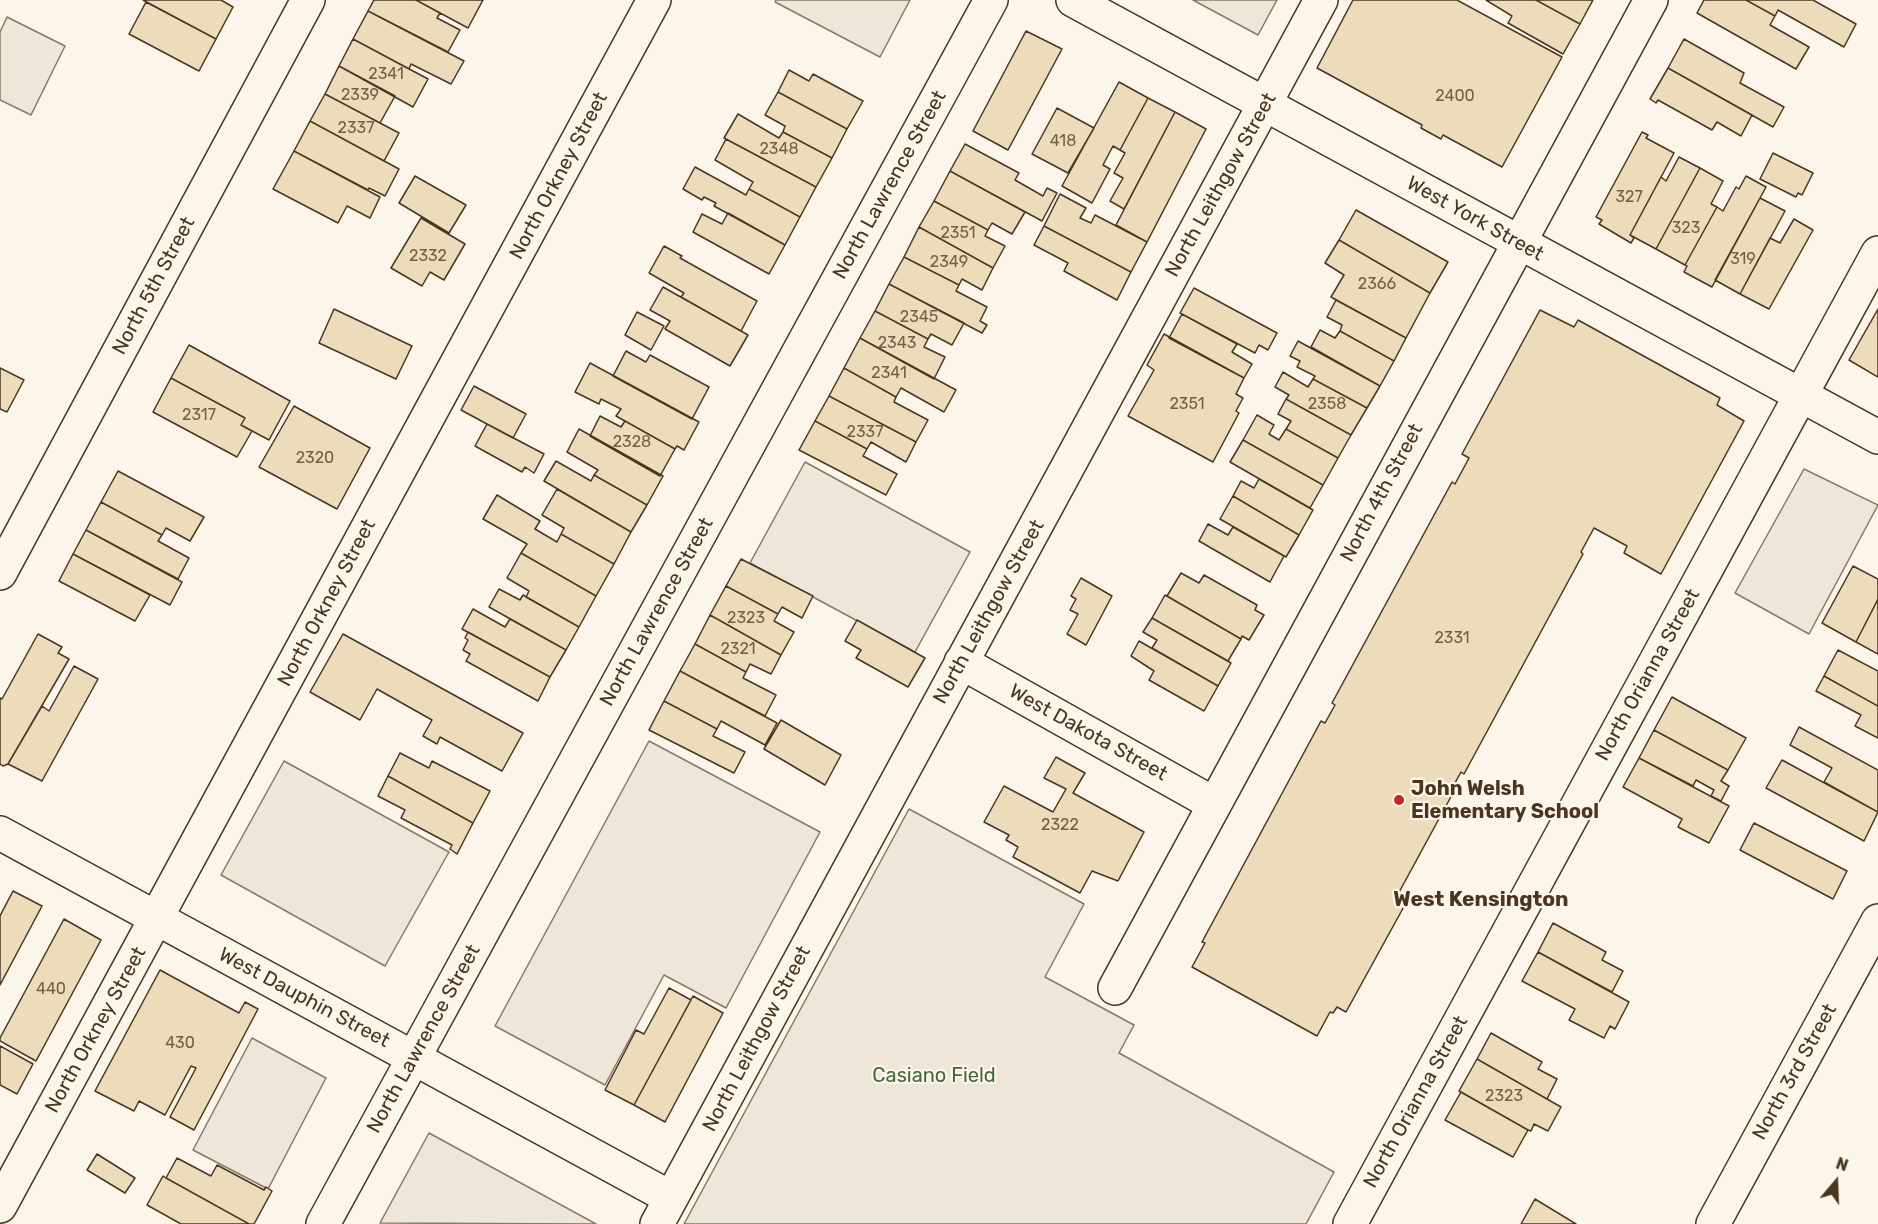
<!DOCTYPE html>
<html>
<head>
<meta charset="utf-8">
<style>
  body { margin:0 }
  #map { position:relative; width:1878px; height:1224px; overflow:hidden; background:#fbf6e9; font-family:Rubik,sans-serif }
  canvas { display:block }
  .north { position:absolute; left:1806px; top:1152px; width:60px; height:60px; -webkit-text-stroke:4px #fbf6e9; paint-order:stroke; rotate:19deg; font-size:16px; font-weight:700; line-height:24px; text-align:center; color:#4a3520 }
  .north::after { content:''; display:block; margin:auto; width:21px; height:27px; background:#4a3520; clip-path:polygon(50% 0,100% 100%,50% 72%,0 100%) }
</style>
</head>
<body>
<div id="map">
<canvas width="1878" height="1224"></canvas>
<div class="north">N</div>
</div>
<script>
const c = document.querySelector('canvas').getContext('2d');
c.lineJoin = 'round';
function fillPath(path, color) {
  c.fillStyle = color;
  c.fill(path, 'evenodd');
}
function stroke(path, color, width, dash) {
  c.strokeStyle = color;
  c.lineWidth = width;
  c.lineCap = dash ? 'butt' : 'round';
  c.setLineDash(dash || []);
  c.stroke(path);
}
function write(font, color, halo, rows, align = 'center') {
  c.font = font + ' Rubik,sans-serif';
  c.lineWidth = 4.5;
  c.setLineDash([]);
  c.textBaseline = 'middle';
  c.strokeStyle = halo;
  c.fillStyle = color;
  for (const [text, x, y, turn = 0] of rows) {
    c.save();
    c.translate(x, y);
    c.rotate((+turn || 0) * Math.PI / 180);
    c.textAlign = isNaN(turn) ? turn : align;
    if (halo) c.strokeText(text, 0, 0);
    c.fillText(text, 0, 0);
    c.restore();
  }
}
const green = new Path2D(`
  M776 0H910L880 57 775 2Z
  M1193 0H1277L1258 35Z
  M7 17 65 46 31 115 0 100V32Z
  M805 462 970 552 915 652 750 563Z
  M1804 469 1878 505 1809 634 1735 593Z
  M649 741 820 832 726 1008 664 975 605 1085 495 1026Z
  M284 761 449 852 385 966 221 875Z
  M909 809 1084 904 1045 977 1134 1025 1119 1053 1334 1172 1306 1224H684Z
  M252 1038 326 1078 268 1189 193 1150Z
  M429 1133 596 1224 380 1223Z`);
fillPath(green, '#ede6d9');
stroke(green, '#887966', 1.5);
const building = new Path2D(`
  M143 0H221L233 7 216 39Z
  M374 0H416L440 13 437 18 460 30 448 52 368 11Z
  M416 0H483L468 28Z
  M1353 0H1457L1562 57 1502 167 1443 135 1441 139 1421 128 1422 125 1317 68Z
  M1486 0H1536L1580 24 1563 54 1508 23 1512 16Z
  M1536 0H1593L1580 24Z
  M1704 0H1746L1775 16 1770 25 1809 47 1796 69 1697 13Z
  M1746 0H1813L1856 24 1844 47 1778 10 1775 16Z
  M146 2 216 39 199 71 129 34Z
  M368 11 464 61 451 84 411 64 409 69 353 39Z
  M1026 31 1062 49 1008 150 973 131Z
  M353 39 428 79 413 107 339 66Z
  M1684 39 1744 73 1740 83 1784 107 1773 127 1668 68Z
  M339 66 395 96 380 123 325 94Z
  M1668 68 1752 115 1741 136 1717 122 1712 130 1658 100 1656 103 1650 99Z
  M789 70 809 81 813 74 863 101 847 129 778 92Z
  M1119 82 1148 98 1120 150 1113 146 1103 165 1110 169 1092 203 1062 186Z
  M778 92 847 129 832 158 783 132 785 126 765 115Z
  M325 94 399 133 384 161 310 121Z
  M1148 98 1175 112 1124 209 1110 201 1123 178 1114 173 1125 153 1120 150Z
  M1057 108 1094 128 1068 173 1032 154Z
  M1175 112 1206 129 1147 242 1116 225Z
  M738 114 779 138 783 132 832 158 816 187 724 138Z
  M310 121 399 169 385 196 369 188 368 190 294 151Z
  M1642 132 1648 135 1646 138 1674 153 1630 235 1634 238 1631 243 1599 224 1602 220 1596 217Z
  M726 139 816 187 800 217 749 189 753 182 715 160Z
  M965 144 1019 173 1015 180 1043 196 1047 188 1057 193 1042 221 950 171Z
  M294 151 380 197 370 218 347 206 338 223 273 189Z
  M1773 153 1813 173 1802 195 1798 193 1796 197 1760 179Z
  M1679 157 1700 168 1656 249 1630 235 1661 177 1666 181Z
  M695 167 746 195 749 189 800 217 785 245 714 206 716 203 704 197 702 200 683 189Z
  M1700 168 1723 181 1711 204 1717 207 1685 265 1656 249Z
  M950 171 1025 212 1012 234 992 223 988 230 934 201Z
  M415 176 466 205 449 233 399 203Z
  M1746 176 1766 187 1712 287 1684 272 1687 266 1685 265 1717 207 1723 211 1736 187 1739 189Z
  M1060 194 1086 208 1080 218 1091 223 1095 215 1147 242 1131 272 1044 226Z
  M1760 198 1785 211 1740 294 1715 280Z
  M934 201 988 230 985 236 1005 246 993 268 919 227Z
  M1356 210 1448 262 1430 293 1339 240Z
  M728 213 785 245 769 274 693 232 702 214 722 224Z
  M421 218 465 244 444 280 430 272 422 286 391 268Z
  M1794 219 1813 230 1769 309 1740 294 1770 238 1780 243Z
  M1044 226 1131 272 1117 300 1064 271 1068 263 1034 245Z
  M919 227 993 268 982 290 962 279 959 285 904 257Z
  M1339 240 1430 293 1406 338 1331 297 1344 275 1325 263Z
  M664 246 682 256 680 258 757 301 741 331 681 297 684 293 649 273Z
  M904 257 959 285 956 291 987 307 980 321 987 325 982 333 889 284Z
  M889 284 964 323 952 345 931 334 928 339 875 311Z
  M663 287 748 335 730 366 665 329 670 321 650 310Z
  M1194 288 1277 333 1268 350 1259 345 1255 353 1180 313Z
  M1336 300 1406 338 1394 361 1340 331 1342 325 1327 317Z
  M334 309 412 346 396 379 319 343Z
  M1878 309V377L1849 360Z
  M1540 310 1574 327 1578 320 1720 398 1717 405 1744 421 1661 574 1624 553 1627 546 1594 528 1581 552 1583 554 1464 774 1461 772 1450 792 1453 793 1397 896 1407 901 1346 1012 1337 1007 1333 1013 1330 1012 1317 1036 1192 967 1205 943 1202 942 1321 721 1325 723 1335 705 1332 703 1452 482 1455 484 1469 458 1462 454Z
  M875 311 928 339 924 347 945 357 934 379 860 338Z
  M637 312 664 326 651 350 625 335Z
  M1182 314 1237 344 1232 352 1252 364 1244 378 1169 338Z
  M1320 330 1335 338 1340 331 1394 361 1380 386 1311 347Z
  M1164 334 1244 378 1236 394 1243 398 1236 411 1239 413 1213 462 1128 416 1154 370 1147 365Z
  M860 338 956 390 944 412 901 388 896 397 844 368Z
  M1298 341 1380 386 1367 408 1313 379 1315 376 1297 367 1300 361 1290 356Z
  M189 345 290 401 269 440 241 425 245 418 171 378Z
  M626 351 646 362 650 355 709 387 692 419 613 376Z
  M590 363 699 422 684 450 677 446 675 449 616 416 621 409 601 399 599 404 575 392Z
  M0 368 24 380 7 412 0 409Z
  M844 368 896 397 894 402 928 420 916 442 829 396Z
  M1283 372 1308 387 1313 379 1367 408 1351 435 1286 399 1289 395 1275 387Z
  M171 378 245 418 241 425 252 431 237 457 153 412Z
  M474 386 526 414 513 438 461 410Z
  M829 396 916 442 906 462 871 442 867 449 815 421Z
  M1286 399 1351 435 1338 458 1286 429 1291 421 1278 414Z
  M294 406 370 448 337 509 259 467Z
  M1257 415 1274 425 1269 434 1279 440 1286 429 1338 458 1323 485 1243 440Z
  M600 416 621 427 625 421 675 449 660 476 590 436Z
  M815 421 867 449 863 456 897 474 886 495 799 450Z
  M487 424 544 454 534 473 525 467 522 472 475 446Z
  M579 429 663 476 647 505 594 475 598 470 567 452Z
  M1243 440 1323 485 1310 508 1230 462Z
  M556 461 591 481 594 475 647 505 631 532 544 481Z
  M118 471 204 517 190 541 166 528 162 535 101 502Z
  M1259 479 1313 510 1299 535 1233 496 1241 481 1254 488Z
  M557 489 631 532 614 564 561 534 564 528 542 515Z
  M497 495 540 521 535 529 557 542 561 534 614 564 596 596 521 553 527 544 483 519Z
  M1233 496 1299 535 1286 557 1220 519Z
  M101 502 162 535 158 541 189 558 178 579 86 530Z
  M1208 524 1228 535 1233 527 1284 556 1270 582 1199 541Z
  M86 530 182 582 170 605 73 554Z
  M521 553 596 596 579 627 526 597 529 591 507 578Z
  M73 554 150 595 135 621 59 581Z
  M741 559 813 596 802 618 782 607 778 614 726 586Z
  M1853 566 1878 579V599L1856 642 1822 623Z
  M1181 573 1199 583 1204 575 1257 605 1255 610 1264 615 1249 640 1242 636 1241 639 1167 596Z
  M1081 578 1112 596 1086 645 1067 634 1078 614 1070 610 1076 599 1071 596Z
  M726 586 778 614 774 621 794 632 781 655 710 615Z
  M499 589 520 600 523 595 579 627 566 650 489 607Z
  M1165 595 1241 639 1228 661 1152 618Z
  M1878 599V654L1856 642Z
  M473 609 505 627 510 619 566 650 550 677 462 629Z
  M710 615 781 655 771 674 750 664 746 672 695 644Z
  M1152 618 1231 663 1218 686 1152 648 1157 640 1143 632Z
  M857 620 925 658 908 687 856 658 861 650 845 641Z
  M468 632 550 677 538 701 466 661 470 654 463 650 468 640 465 638Z
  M38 634 62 647 58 653 69 659 8 764 3 766 0 764V698L2 699Z
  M343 634 523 733 502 771 440 737 437 744 423 736 432 720 377 689 360 720 310 692Z
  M1139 641 1218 686 1204 711 1149 680 1154 671 1131 656Z
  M695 644 746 672 743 678 776 695 765 716 680 671Z
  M1838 650 1878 671V706L1824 676Z
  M74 666 98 679 42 781 8 764 42 706 49 711Z
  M680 671 777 723 765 745 721 721 717 729 664 701Z
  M1824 676 1878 706V738L1855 726 1861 715 1816 691Z
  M1672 697 1746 738 1728 770 1654 730Z
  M664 701 717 729 713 736 745 752 734 773 649 730Z
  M781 720 841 755 825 785 764 749Z
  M1799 727 1878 770V812L1824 782 1832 768 1790 745Z
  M1654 730 1728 770 1721 781 1729 786 1721 801 1711 796 1714 790 1696 780 1693 786 1639 758Z
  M400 753 429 768 432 761 490 791 473 823 388 776Z
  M1056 757 1085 773 1073 793 1144 832 1118 881 1092 871 1080 893 1013 857 1018 847 1006 840 1009 835 984 822 1004 786 1053 812 1066 789 1044 778Z
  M1639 758 1729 806 1709 843 1678 827 1682 819 1623 787Z
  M1782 760 1878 812 1864 841 1766 788Z
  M388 776 473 823 457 854 450 849 452 845 401 818 405 810 378 796Z
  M1754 823 1847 871 1833 899 1740 850Z
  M13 891 42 906 0 985V916Z
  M64 919 101 940 36 1061 0 1041V1038Z
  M1553 923 1606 952 1602 960 1623 971 1612 992 1538 952Z
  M1538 952 1629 1002 1615 1029 1610 1026 1604 1038 1569 1020 1575 1009 1522 981Z
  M160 970 239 1013 245 1002 258 1009 194 1130 170 1117 196 1068 191 1066 165 1115 139 1101 134 1111 95 1091Z
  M669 988 691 1000 634 1105 605 1090 636 1030 644 1034Z
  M693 996 723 1013 665 1122 634 1105Z
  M1491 1033 1542 1062 1538 1069 1557 1079 1547 1099 1477 1059Z
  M0 1046 33 1064 17 1094 0 1085Z
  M1477 1059 1561 1107 1548 1131 1534 1124 1531 1131 1528 1130 1459 1091Z
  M1461 1092 1528 1130 1513 1157 1445 1120Z
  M97 1154 135 1178 125 1193 87 1170Z
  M177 1158 211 1176 217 1165 264 1190 266 1187 272 1191 254 1224H249L166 1178Z
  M163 1176 166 1178 249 1224H181L147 1205Z
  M1535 1199 1576 1224H1521Z`);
fillPath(building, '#ecdcbc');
stroke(building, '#4a3520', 1.5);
const minor = new Path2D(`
  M961 662 1214 804
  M0 833 671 1198
  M1115 988 1651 0
  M0 1206 654 0
  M323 1224 991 0
  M657 1224 1321 0
  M1350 1224 1878 253`);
const tertiary = new Path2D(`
  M1073 0 1878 437
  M1713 1224 1878 921`);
const secondary = new Path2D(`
  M0 573 308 0`);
stroke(minor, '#4a3520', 36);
stroke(tertiary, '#4a3520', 36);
stroke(secondary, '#4a3520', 36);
stroke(minor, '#fbf6e9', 33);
stroke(tertiary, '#fbf6e9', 33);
stroke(secondary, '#fbf6e9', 33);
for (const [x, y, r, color] of [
  [1399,800,6,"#c62828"]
]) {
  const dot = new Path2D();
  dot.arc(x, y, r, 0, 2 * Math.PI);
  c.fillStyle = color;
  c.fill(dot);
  stroke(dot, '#fbf6e9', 2);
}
write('16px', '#725f47', null, [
  ["2341",386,74],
  ["2339",360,95],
  ["2400",1455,96],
  ["2337",356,128],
  ["418",1063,141],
  ["2348",779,149],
  ["327",1629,197],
  ["323",1686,228],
  ["2351",958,233],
  ["2332",428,256],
  ["319",1743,259],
  ["2349",949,262],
  ["2366",1377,284],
  ["2345",919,317],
  ["2343",897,343],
  ["2341",889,373],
  ["2351",1187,404],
  ["2358",1327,404],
  ["2317",199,415],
  ["2337",865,432],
  ["2328",632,442],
  ["2320",315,458],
  ["2323",746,618],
  ["2331",1452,638],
  ["2321",738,649],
  ["2322",1060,825],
  ["440",51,989],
  ["430",180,1043],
  ["2323",1504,1096]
]);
write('20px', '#4a3520', '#fbf6e9', [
  ["North Orkney Street",559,176,-62],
  ["North Lawrence Street",890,185,-61],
  ["North Leithgow Street",1221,185,-61],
  ["West York Street",1475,219,29],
  ["North 5th Street",154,286,-62],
  ["North 4th Street",1382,493,-62],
  ["North Orkney Street",327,603,-62],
  ["North Lawrence Street",657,612,-61],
  ["North Leithgow Street",989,612,-61],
  ["North Orianna Street",1648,675,-61],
  ["West Dakota Street",1088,733,29],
  ["West Dauphin Street",304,998,28],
  ["North Orkney Street",96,1030,-61],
  ["North Lawrence Street",424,1039,-61],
  ["North Leithgow Street",757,1039,-62],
  ["North 3rd Street",1795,1072,-61],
  ["North Orianna Street",1416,1102,-61]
]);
write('bold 20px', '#4a3520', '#fbf6e9', [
  ["John Welsh",1411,789],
  ["Elementary School",1411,812]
], 'left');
write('20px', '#436837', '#fbf6e9', [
  ["Casiano Field",934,1076]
]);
write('bold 21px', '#4a3520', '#fbf6e9', [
  ["West Kensington",1481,900]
]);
</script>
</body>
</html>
